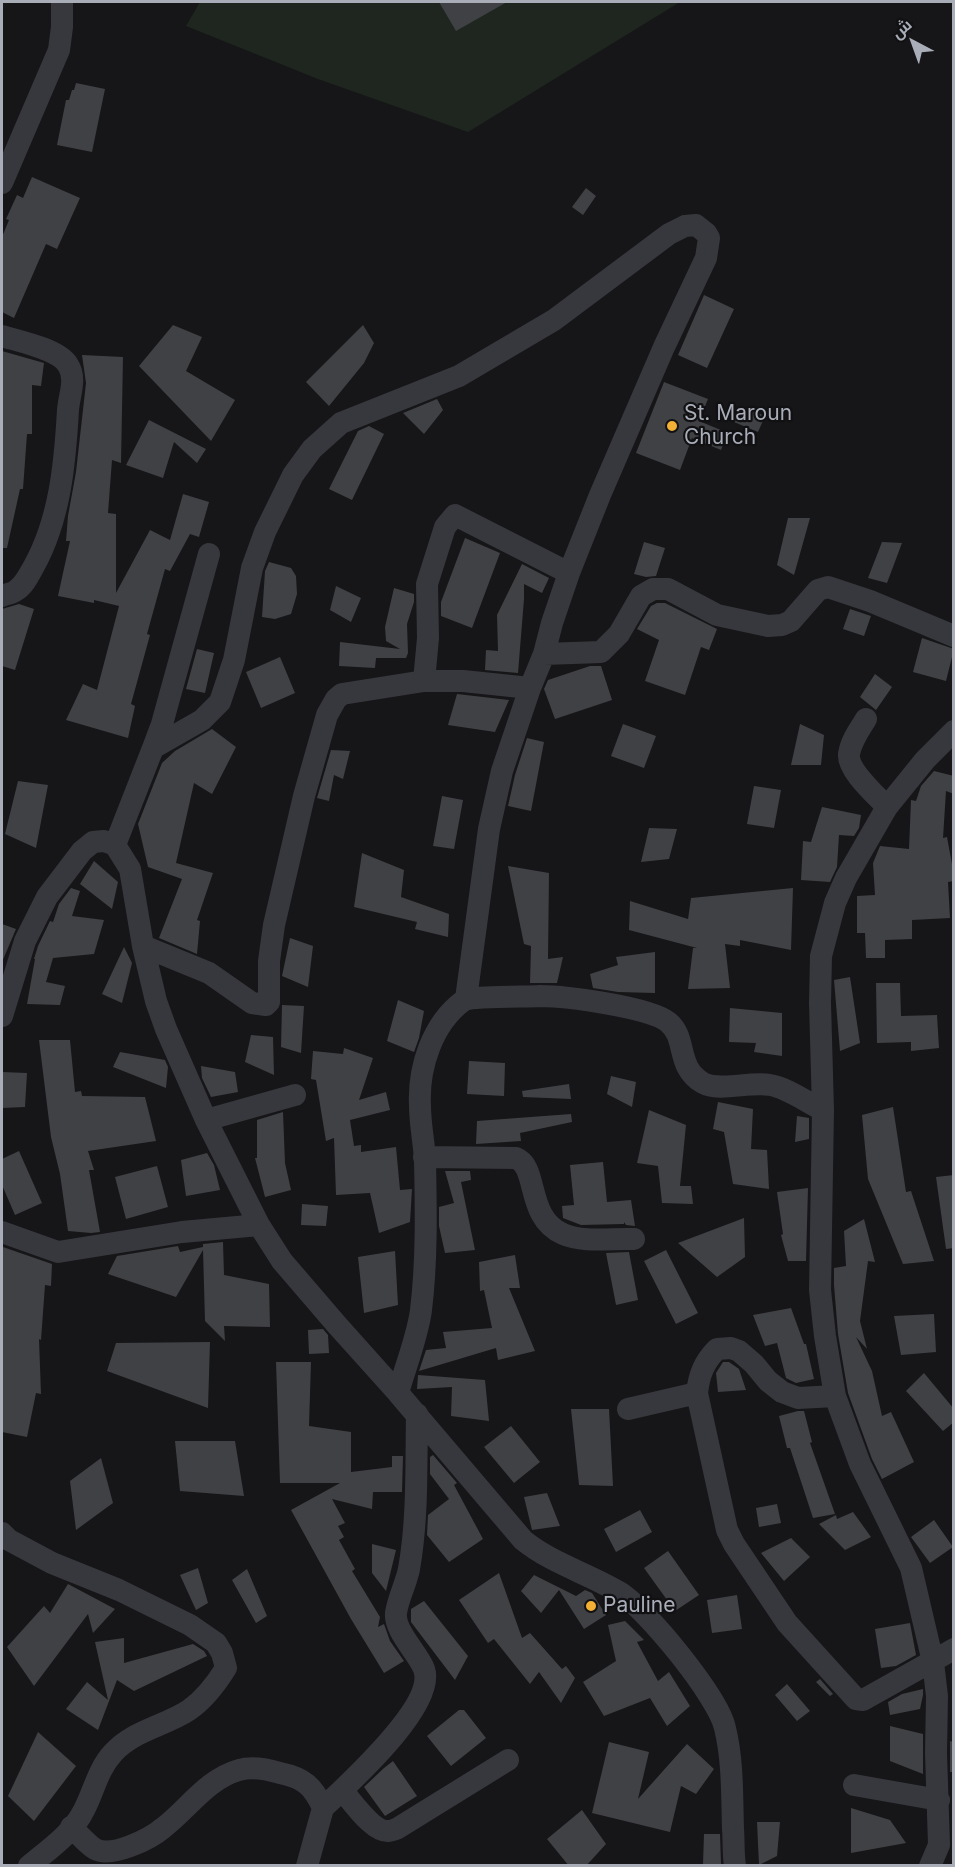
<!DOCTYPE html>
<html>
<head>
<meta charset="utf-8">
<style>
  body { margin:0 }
  #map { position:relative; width:955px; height:1867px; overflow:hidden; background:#161618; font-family:Inter,Cairo,sans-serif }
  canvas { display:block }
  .frame { position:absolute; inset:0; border:3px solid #a8adb8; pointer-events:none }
  .north { position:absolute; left:883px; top:12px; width:60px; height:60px; -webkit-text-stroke:4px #111113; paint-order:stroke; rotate:319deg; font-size:16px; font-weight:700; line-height:24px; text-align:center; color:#a8adb8 }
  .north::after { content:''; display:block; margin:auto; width:21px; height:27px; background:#a8adb8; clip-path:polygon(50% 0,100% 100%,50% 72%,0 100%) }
</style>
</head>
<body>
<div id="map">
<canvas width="955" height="1867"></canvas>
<div class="frame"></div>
<div class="north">ش</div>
</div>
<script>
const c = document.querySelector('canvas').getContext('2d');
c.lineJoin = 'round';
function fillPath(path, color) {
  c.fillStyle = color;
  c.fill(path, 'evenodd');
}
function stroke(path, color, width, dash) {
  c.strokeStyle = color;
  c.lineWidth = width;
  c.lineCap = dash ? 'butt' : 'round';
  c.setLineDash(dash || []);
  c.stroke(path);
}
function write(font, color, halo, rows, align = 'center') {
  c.font = font + ' Inter,sans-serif';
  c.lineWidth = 4.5;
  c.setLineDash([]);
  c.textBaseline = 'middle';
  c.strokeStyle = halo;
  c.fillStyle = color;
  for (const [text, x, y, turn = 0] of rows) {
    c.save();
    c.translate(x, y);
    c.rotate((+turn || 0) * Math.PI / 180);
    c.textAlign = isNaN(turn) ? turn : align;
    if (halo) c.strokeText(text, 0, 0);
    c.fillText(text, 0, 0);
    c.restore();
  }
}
fillPath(new Path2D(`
  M200 2H680L468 132 318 79 186 26Z`), '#1e261f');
fillPath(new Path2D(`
  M439 2H507L456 31Z
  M76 83 105 89 92 152 57 145 66 100H69L72 90H74Z
  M32 177 80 198 57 249 46 244 14 318 2 312V237L9 220 6 219 17 195 23 198Z
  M586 188 596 196 583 215 572 207Z
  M704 295 734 309 707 368 678 355Z
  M173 325 202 337 186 371 235 400 211 441 139 366Z
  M363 325 374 343 364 363 329 406 306 382Z
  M2 351 44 363 41 386 32 385V434H27L23 489H20L7 548H2Z
  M82 355 123 357 121 463 112 460 108 513 116 514V593L150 530 170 540 183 494 209 502 199 537 190 534 170 571 165 569 147 634 150 635 131 704 135 706 128 738 66 720 83 684 97 690 119 606 94 600V603L58 596 70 541H66L68 516 76 472 86 383Z
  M664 382 708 399 699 421 728 433 721 450 692 438 680 470 636 453Z
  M437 399 443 410 424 434 403 413Z
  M741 406 765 416 758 432 734 422Z
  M149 420 206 449 197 463 174 442 163 478 126 465Z
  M369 426 384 434 352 500 329 489 358 431Z
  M788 518H810L794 575 777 565Z
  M465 538 500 553 472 628 441 616V602Z
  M644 542 665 548 656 576 646 577 634 574Z
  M882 542 902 543 887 583 868 578Z
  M269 562 291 568 296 576 297 594 291 614 275 619 262 617 265 571Z
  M522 564 549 578 542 593 524 584V599L518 673 485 670 486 650 498 651 497 615Z
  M336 586 361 598 351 622 330 610Z
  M394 588 414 594V602L407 624 408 653 406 658H376L375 668 339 666 340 642 400 649 386 641 385 627Z
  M657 603H665L717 629 709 650 701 647 685 695 645 681 659 640 637 629 651 606Z
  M19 604 34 609 15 670 2 666V609Z
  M850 609 871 616 864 636 843 629Z
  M922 638 954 649 946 681 913 672Z
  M197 649 214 653 205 693 186 689Z
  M280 657 295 693 261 708 246 672Z
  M590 666H601L612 700 555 719 544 689 548 680Z
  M875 674 892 687 876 710 860 697Z
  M457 694 509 700 495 732 448 725Z
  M623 724 656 736 644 768 611 756Z
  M800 724 824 735 821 765H791Z
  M212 729 236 747 212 794 194 783 176 863 213 873 197 920 200 921 197 954 159 938 182 879 148 867 138 824 162 763 175 751Z
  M527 738 544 742 531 811 508 806 515 775Z
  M331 750 350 751 343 779 334 775 329 801 317 798Z
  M934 771 954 776V794L946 791 943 838 947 837 954 875V881L948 882 950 918 912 920V939L885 940V958H866L865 933H857V896L875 895 873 863 880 846 909 849 911 800 916 801 921 786Z
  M18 781 48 785 36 848 5 834Z
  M754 786 781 790 774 828 747 824Z
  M442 796 463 800 454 849 433 846Z
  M822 807 861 815 859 828 854 836 839 835 837 867 830 882 801 880 803 841 811 842Z
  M649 828 677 829 669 859 641 862Z
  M362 853 404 870 401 897 449 914 448 937 415 929 417 922 354 907Z
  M94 861 118 882 112 909 80 884Z
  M508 866 549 873 548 959 563 957 557 983H530L531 946 524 944Z
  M71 888 80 891 72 916 104 920 94 954 53 958 46 982 65 986 60 1005 27 1004 35 959H34L38 946 50 921 53 922 59 904Z
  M793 888 791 950 740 940V946L725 944 730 988 688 989 693 948H697L629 930 630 901 688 919 691 898Z
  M2 924 16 929 2 962Z
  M290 938 313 946 308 987 282 976Z
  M124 947 132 963 122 1003 102 994Z
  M655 952V993L618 992 593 988 590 974 618 965 616 957Z
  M850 977 860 1043 840 1051 834 980Z
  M876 983H900L901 1016 937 1015 939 1048 911 1051V1042L877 1043Z
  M398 1000 424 1011 419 1038 414 1052 387 1041Z
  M282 1005 304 1006 301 1053 281 1047Z
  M730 1008 782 1013V1056L754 1052 756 1043 729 1042Z
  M251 1035 273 1037 274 1075 245 1062Z
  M39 1040H70L75 1092 81 1091 82 1096 145 1097 156 1141 88 1151 94 1170H89L100 1232 91 1233 68 1231 60 1174 51 1137Z
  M344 1048 373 1058 359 1100 386 1092 390 1110 350 1120 354 1146 361 1145V1152L396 1147 400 1190 412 1189 410 1222 379 1233 370 1193 336 1195 334 1138 326 1141 316 1080 311 1079 313 1051 343 1054Z
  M120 1052 165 1060 168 1067 166 1088 113 1067Z
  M469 1061 505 1063 504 1096 467 1094Z
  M201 1066 235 1072 238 1092 211 1097 202 1078Z
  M2 1072 27 1073 25 1107 2 1108Z
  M611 1076 636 1082 632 1107 607 1094Z
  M569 1084 571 1099 523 1097 522 1091Z
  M718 1102 753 1109 751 1149 767 1150 769 1189 733 1184 724 1132 713 1129Z
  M893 1107 906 1192 911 1191 934 1261 903 1264 868 1179 862 1115Z
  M649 1110 686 1125 680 1186H691L693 1204 662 1203 658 1166 637 1163Z
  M283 1112 285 1163 291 1190 265 1197 255 1158H257V1120Z
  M571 1114 572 1122 520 1133 521 1141 476 1144 477 1121Z
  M797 1116 809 1118V1139L795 1142Z
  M19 1151 42 1203 15 1215 2 1185V1159Z
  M207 1153 214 1165 220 1190 186 1196 181 1160Z
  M603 1162 607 1202 631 1200 635 1226 626 1225 624 1222V1224L581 1225 563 1218 562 1206 574 1205 570 1165Z
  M157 1166 168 1207 126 1219 115 1177Z
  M445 1171H470L471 1180 461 1182 475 1250 445 1253 439 1226V1207L454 1203Z
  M954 1175V1248L946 1249 936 1177Z
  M808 1188 806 1261H788L781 1235 783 1234 777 1192Z
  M302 1204 328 1206 326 1226 301 1225Z
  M744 1218 745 1257 717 1277 678 1243Z
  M864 1219 875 1262 868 1261 860 1321 867 1349 856 1337 872 1371 882 1416 891 1412 914 1462 882 1479 872 1459 848 1393 838 1334 834 1285V1268L846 1266 844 1231Z
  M223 1242 224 1275 269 1284 270 1327 224 1326 225 1341 205 1321 203 1250 176 1297 108 1274 117 1256 178 1246 180 1252 203 1247V1244Z
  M3 1247 52 1264 51 1286 45 1285 41 1340 39 1339 41 1394 36 1393 27 1437 2 1432Z
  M666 1250 698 1313 676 1324 644 1261Z
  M395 1251 398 1305 364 1313 358 1257Z
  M629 1252 638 1300 616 1305 606 1253Z
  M515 1255 520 1288H509L535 1351 498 1360 496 1348 419 1371 426 1350 446 1348 443 1332 492 1328 484 1290 480 1291 479 1262Z
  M791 1308 804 1344H806L814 1379 796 1383 786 1378 777 1343 765 1346 753 1315Z
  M934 1314 936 1352 901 1355 894 1316Z
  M323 1329 328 1335 329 1353 309 1354 308 1330Z
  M210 1342 208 1408 107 1371 116 1343Z
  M276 1362H311L309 1426 351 1432V1472L392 1467V1456H403L402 1492H373L372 1509 332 1499 345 1523 338 1526 344 1537 339 1540 355 1569 352 1571 380 1617 378 1627 384 1624 390 1641 404 1661 384 1673 351 1619 291 1510 340 1483H280Z
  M729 1362 739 1369 746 1390 718 1392 716 1373 723 1362Z
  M924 1373 954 1409V1422L943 1431 906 1391Z
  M418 1375 485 1380 489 1421 451 1416 452 1387 417 1389Z
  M571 1409H609L613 1486 579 1485Z
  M798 1411H804L812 1442 810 1443 835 1514 813 1518 790 1448H787L779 1416Z
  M511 1426 540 1462 514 1483 484 1447Z
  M175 1441H235L244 1496 180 1491Z
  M433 1455 457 1483 454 1485 483 1539 449 1562 427 1535 428 1515 449 1499 430 1474V1457Z
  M101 1458 113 1503 76 1530 70 1481Z
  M547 1493 560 1526 532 1530 524 1497Z
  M777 1504 781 1523 759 1527 756 1508Z
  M640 1510 652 1532 616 1552 604 1529Z
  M853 1512 871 1537 845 1550 819 1524 836 1515 837 1519Z
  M934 1520 953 1547 930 1563 911 1537Z
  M791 1538 810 1557 784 1581 761 1553Z
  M372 1544 396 1550 386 1591 372 1573Z
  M668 1551 699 1595 675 1611 644 1568Z
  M198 1568 208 1603 196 1610 180 1575Z
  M247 1569 267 1616 256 1623 232 1580Z
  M499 1573 522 1638 530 1633 562 1669 566 1666 575 1678 561 1703 539 1672 530 1684 494 1639 488 1643 459 1600Z
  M534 1575 576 1596 585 1590 592 1593 606 1615 584 1629 559 1590 541 1613 521 1591Z
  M68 1584 115 1609 93 1633 88 1614 34 1686 7 1647 44 1606 50 1613Z
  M737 1595 742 1629 712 1633 707 1600Z
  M424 1601 468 1656 455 1680 411 1622V1609Z
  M625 1621 644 1640 637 1642 658 1681 669 1672 690 1706 667 1726 650 1698 604 1716 583 1682 616 1661 608 1625Z
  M910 1623 916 1655 896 1666 881 1668 875 1629Z
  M124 1638V1663L193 1644 204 1651 207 1656 134 1691 117 1680 98 1730 66 1709 87 1682 108 1700 95 1642Z
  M820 1679 833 1694 830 1696 816 1682Z
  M787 1684 810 1711 797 1721 775 1695Z
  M923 1689V1695L920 1709 890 1715 888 1702 902 1694Z
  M459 1710H464L486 1738 451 1766 427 1736Z
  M890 1726 923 1734V1774L890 1761Z
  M38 1732 76 1766 34 1821 8 1796Z
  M950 1741 954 1742V1772H950Z
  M609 1742 649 1752 638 1799 687 1744 714 1769 696 1794 681 1786 670 1832 592 1813Z
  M393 1761 417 1796 385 1816 364 1787 384 1768Z
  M851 1808 890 1820 906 1843 851 1853Z
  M582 1810 606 1844 586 1866H569L547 1839Z
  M757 1822H780L777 1856 759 1865Z
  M704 1834H720L721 1864H703Z`), '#404145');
stroke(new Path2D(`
  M2 183 59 50 62 27V2
  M2 336C18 341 59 349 68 365 77 379 69 395 68 410 65 463 60 519 34 566 29 575 24 586 15 591 11 594 6 594 2 596
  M544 654 601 652 619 634 641 596 653 589H668L717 615 768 626 782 625 791 621 818 590 828 587 870 601 954 636
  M530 688 463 681H424L428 638 427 584 445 527 455 515 569 573
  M866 719C859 730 851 741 849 754 847 770 876 795 887 807
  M153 748 162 724 209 554
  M115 845 153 748 202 720 220 702 234 660 252 568 265 532 293 475 312 449 341 423 459 376 554 320 669 234 685 226 696 225 706 233 709 238 706 258 664 347 600 495 569 573 552 623 544 654 530 688 502 771 489 829 466 999
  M143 946 209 973 252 1003 266 1005 269 1002V961L274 925 304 796 327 715 336 699 342 694 424 681
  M2 1016 25 941 47 897 82 851 93 842 104 841 115 845 130 869 143 946 156 1001 166 1029 206 1120 259 1225 282 1261 337 1325 398 1393 523 1540C551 1563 587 1573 619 1592 646 1608 719 1698 725 1728 733 1761 732 1796 733 1829 734 1841 733 1854 735 1866
  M206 1120 295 1095
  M424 1157 516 1158C539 1167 525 1217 563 1234 583 1243 612 1238 634 1239
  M2 1232 58 1252 182 1232 259 1225
  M398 1393C405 1368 418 1335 421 1310 427 1261 426 1209 425 1160 424 1142 420 1124 420 1106 418 1068 432 1024 463 1001 471 996 526 997 540 996 565 996 649 1007 668 1022 688 1038 675 1067 703 1083 719 1092 751 1081 770 1085 788 1088 806 1102 823 1110
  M835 1396 798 1398 782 1392 768 1381 754 1364 739 1351 731 1348 717 1349C704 1362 699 1375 697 1393L727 1530 734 1544 787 1623 856 1699 863 1700 954 1649
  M628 1409 697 1393
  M2 1533 9 1540 52 1563 119 1590 190 1625 216 1643 222 1653 226 1668C216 1684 205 1699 189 1710 165 1726 134 1730 113 1753 98 1769 94 1791 84 1810 73 1833 48 1850 29 1866
  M854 1785 939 1800
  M342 1790C352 1801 373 1833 389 1831 390 1831 397 1829 398 1828L508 1760
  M323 1808C348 1784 437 1705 424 1669 418 1653 394 1631 396 1613 398 1598 406 1584 409 1569 418 1518 416 1466 417 1414
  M71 1827C79 1834 87 1844 95 1849 112 1858 150 1839 163 1828 188 1809 207 1779 239 1770 252 1766 267 1769 280 1773 304 1778 313 1786 323 1808L307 1866
  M930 1866 939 1845 936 1753 937 1696 933 1662 911 1568 860 1464 835 1396 825 1336 820 1290 823 1110 820 1003 821 956 835 903 846 878 887 807 925 760 954 731`), '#37383d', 22);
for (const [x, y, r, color] of [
  [672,426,6,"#f2b134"],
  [591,1606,6,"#f2b134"]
]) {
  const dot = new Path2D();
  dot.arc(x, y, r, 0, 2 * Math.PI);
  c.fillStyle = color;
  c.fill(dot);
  stroke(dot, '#111113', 2);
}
write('21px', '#a8adb8', '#111113', [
  ["St. Maroun",684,414],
  ["Church",684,438],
  ["Pauline",603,1606]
], 'left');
</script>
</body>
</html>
